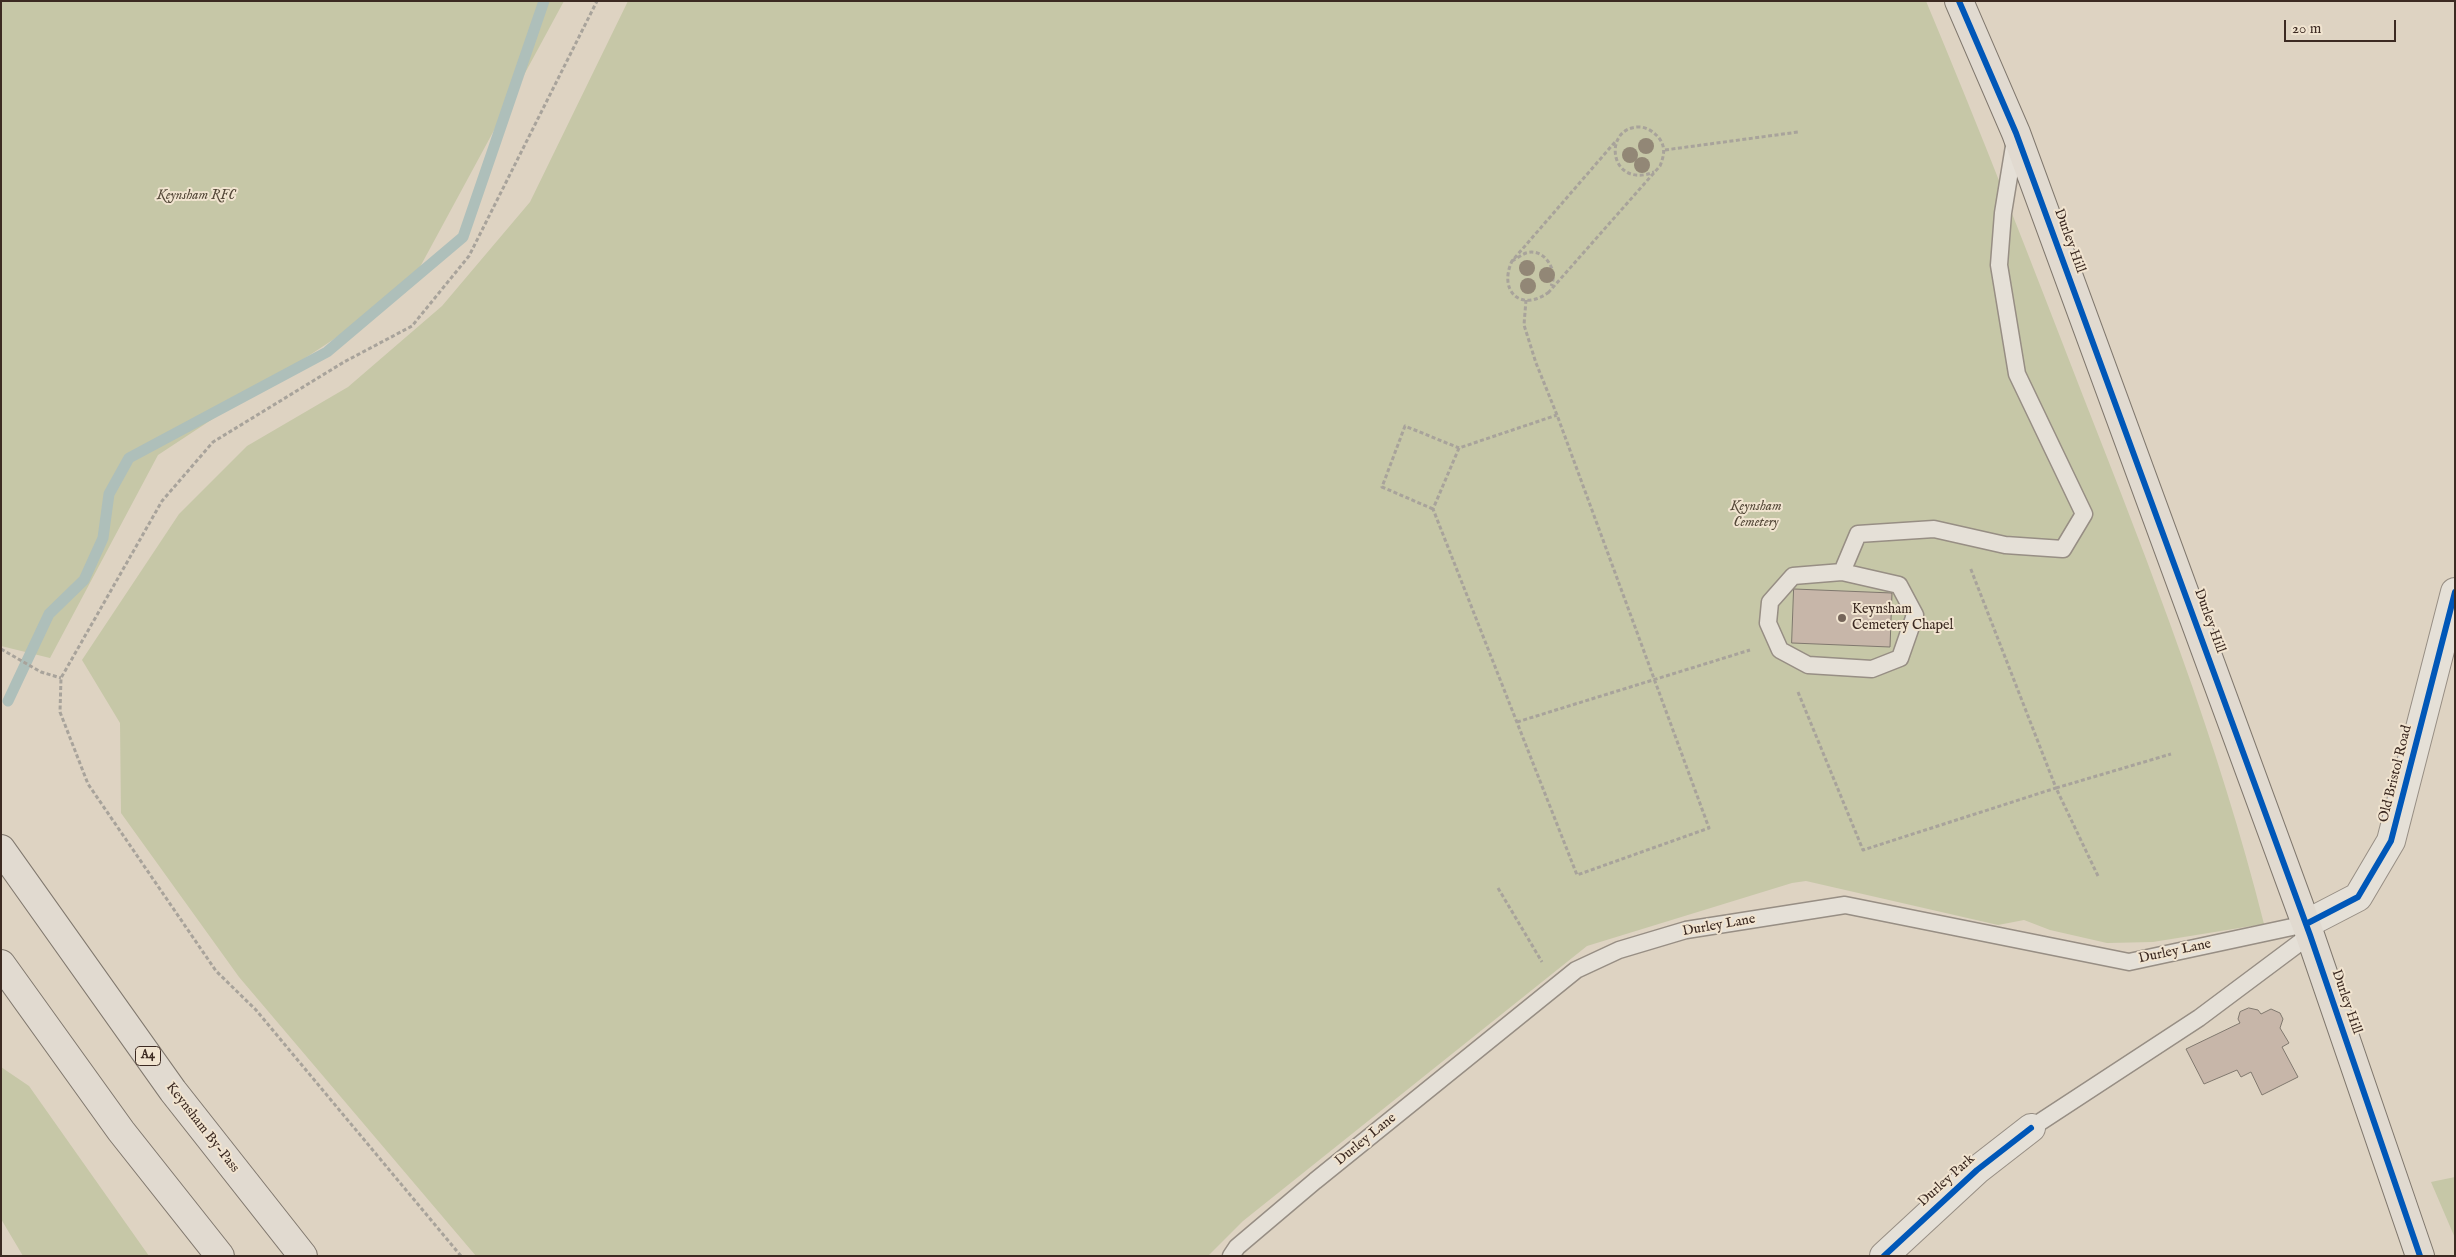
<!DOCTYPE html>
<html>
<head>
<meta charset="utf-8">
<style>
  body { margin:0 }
  #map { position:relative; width:2456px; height:1257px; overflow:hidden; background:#ded3c2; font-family:"IM FELL English",serif }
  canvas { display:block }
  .frame { position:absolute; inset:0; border:2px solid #3c2a22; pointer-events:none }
  .scale { position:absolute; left:2284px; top:20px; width:112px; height:22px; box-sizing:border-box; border:2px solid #3c2a22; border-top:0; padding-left:6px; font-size:15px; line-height:18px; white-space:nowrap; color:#3c2a22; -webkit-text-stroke:4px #f1e4d0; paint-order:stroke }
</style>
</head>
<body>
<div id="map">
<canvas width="2456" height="1257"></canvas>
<div class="frame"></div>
<div class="scale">20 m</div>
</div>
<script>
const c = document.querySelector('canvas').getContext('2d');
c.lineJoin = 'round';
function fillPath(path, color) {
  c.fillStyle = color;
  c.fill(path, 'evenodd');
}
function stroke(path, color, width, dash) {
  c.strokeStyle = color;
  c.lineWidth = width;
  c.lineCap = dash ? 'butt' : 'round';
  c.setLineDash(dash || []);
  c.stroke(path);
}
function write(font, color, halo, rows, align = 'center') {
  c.font = font + ' "IM FELL English",serif';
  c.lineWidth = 4;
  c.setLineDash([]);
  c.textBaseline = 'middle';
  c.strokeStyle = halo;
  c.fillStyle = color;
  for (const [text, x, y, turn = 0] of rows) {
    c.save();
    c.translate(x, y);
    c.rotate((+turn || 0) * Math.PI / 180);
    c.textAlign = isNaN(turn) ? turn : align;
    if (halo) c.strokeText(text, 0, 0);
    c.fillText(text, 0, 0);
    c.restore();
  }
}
fillPath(new Path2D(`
  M1 1H564L407 291 158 455 50 658 1 646Z
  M628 1H1926C1981 132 2032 264 2083 396 2151 569 2219 744 2264 924L2153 942 2107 943 2050 930 2024 920 1998 925 1806 881 1792 883 1587 946 1243 1221 1208 1256H476L239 977 121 813 120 723 82 660 179 514 247 446 348 387 442 306 530 202Z
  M1 1067 29 1086 149 1256H23L1 1219Z
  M2455 1177V1238L2431 1182Z`), '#c6c7a7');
stroke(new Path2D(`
  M8 701 49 614 84 580 103 538 109 494 129 458 327 352 463 237 544 1`), '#aebfba', 11);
const building = new Path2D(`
  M1794 589 1892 593 1890 647 1792 643Z
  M2249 1008 2258 1010 2261 1014 2271 1009 2280 1013 2283 1019 2280 1028 2289 1043 2282 1047 2298 1077 2262 1095 2251 1072 2241 1077 2237 1070 2204 1084 2186 1049 2240 1023 2238 1019 2240 1012Z`);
fillPath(building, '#c7b6a9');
stroke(building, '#80786e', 1);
const service = new Path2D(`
  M1842 572 1793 576 1770 602 1768 623 1780 650 1808 665 1872 669 1900 658 1915 615 1899 585 1842 572 1858 534 1934 529 2005 545 2063 549 2084 514 2017 374 1999 265 2003 213 2015 140
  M2031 1128 2199 1018 2310 935
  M1231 1256 1237 1247 1315 1181 1576 970 1619 950 1686 930 1845 905 2129 962 2306 924`);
const minor = new Path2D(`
  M2306 924 2358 897 2391 841 2455 592
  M1884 1256 1977 1170 2031 1128`);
const primary = new Path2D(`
  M1959 1 2016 133 2310 935 2420 1256`);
const trunk = new Path2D(`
  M1 849 173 1091 303 1256
  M1 964 121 1131 220 1256`);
stroke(service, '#978e84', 19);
stroke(minor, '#978e84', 30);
stroke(primary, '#80786e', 30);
stroke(trunk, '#80786e', 30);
stroke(new Path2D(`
  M1665 150 1798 132
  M1512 261C1516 259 1521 255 1526 253 1544 247 1559 271 1551 286
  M1549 292C1521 313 1498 291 1512 261L1615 142
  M1548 293 1660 166C1664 156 1666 147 1659 138 1654 132 1647 127 1639 127 1602 127 1609 190 1654 172
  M1526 300 1524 325 1536 363 1557 415 1709 828 1577 875 1433 509 1459 448 1557 415
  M1433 509 1382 487 1405 426 1459 448
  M1 649 41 672 61 678
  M1798 692 1863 850 2056 788 1970 567
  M1517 722 1750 650
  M2098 876 2056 788 2171 754
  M1498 888 1542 962
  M461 1256 256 1010 216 971 88 784 60 712 61 678 162 501 213 442 344 362 412 326 469 256 597 1`), '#a8a39b', 3, [4, 2.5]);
stroke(service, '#e5e0d7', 16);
stroke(minor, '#e5e0d7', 28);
stroke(primary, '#e1dad0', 28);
stroke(trunk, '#e1dad0', 28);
stroke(new Path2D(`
  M1959 1 2016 133 2310 935 2420 1256
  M2306 924 2358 897 2391 841 2455 592
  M1884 1256 1977 1170 2031 1128`), '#0057b8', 6);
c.fillStyle = '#928776';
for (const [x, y] of [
  [1646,146],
  [1630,155],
  [1642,165],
  [1527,268],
  [1547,275],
  [1528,286]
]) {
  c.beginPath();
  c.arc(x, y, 8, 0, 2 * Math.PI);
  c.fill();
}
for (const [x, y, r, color] of [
  [1842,618,5,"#75655a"]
]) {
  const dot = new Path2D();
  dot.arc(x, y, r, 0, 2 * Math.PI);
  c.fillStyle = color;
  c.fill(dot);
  stroke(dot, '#f1e4d0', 2);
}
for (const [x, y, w] of [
  [148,1056,25]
]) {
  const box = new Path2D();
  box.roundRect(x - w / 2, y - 9.5, w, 19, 4);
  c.fillStyle = '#f1e4d0';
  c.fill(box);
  stroke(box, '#3c2a22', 1);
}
write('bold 12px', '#3c2a22', null, [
  ["A4",148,1056]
]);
write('italic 14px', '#544838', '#f1e4d0', [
  ["Keynsham RFC",196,196],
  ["Keynsham",1756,507],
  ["Cemetery",1756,523]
]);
write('14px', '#3c2a22', '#f1e4d0', [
  ["Durley Hill",2069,241,70],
  ["Durley Hill",2209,621,70],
  ["Old Bristol Road",2396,774,-76],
  ["Durley Lane",1719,926,-10],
  ["Durley Lane",2175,952,-12],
  ["Durley Hill",2346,1002,71],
  ["Keynsham By-Pass",202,1128,52],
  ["Durley Lane",1366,1140,-39],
  ["Durley Park",1947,1181,-42]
]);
write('14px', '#3c2a22', '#f1e4d0', [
  ["Keynsham",1852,610],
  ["Cemetery Chapel",1852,626]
], 'left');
</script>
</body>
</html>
